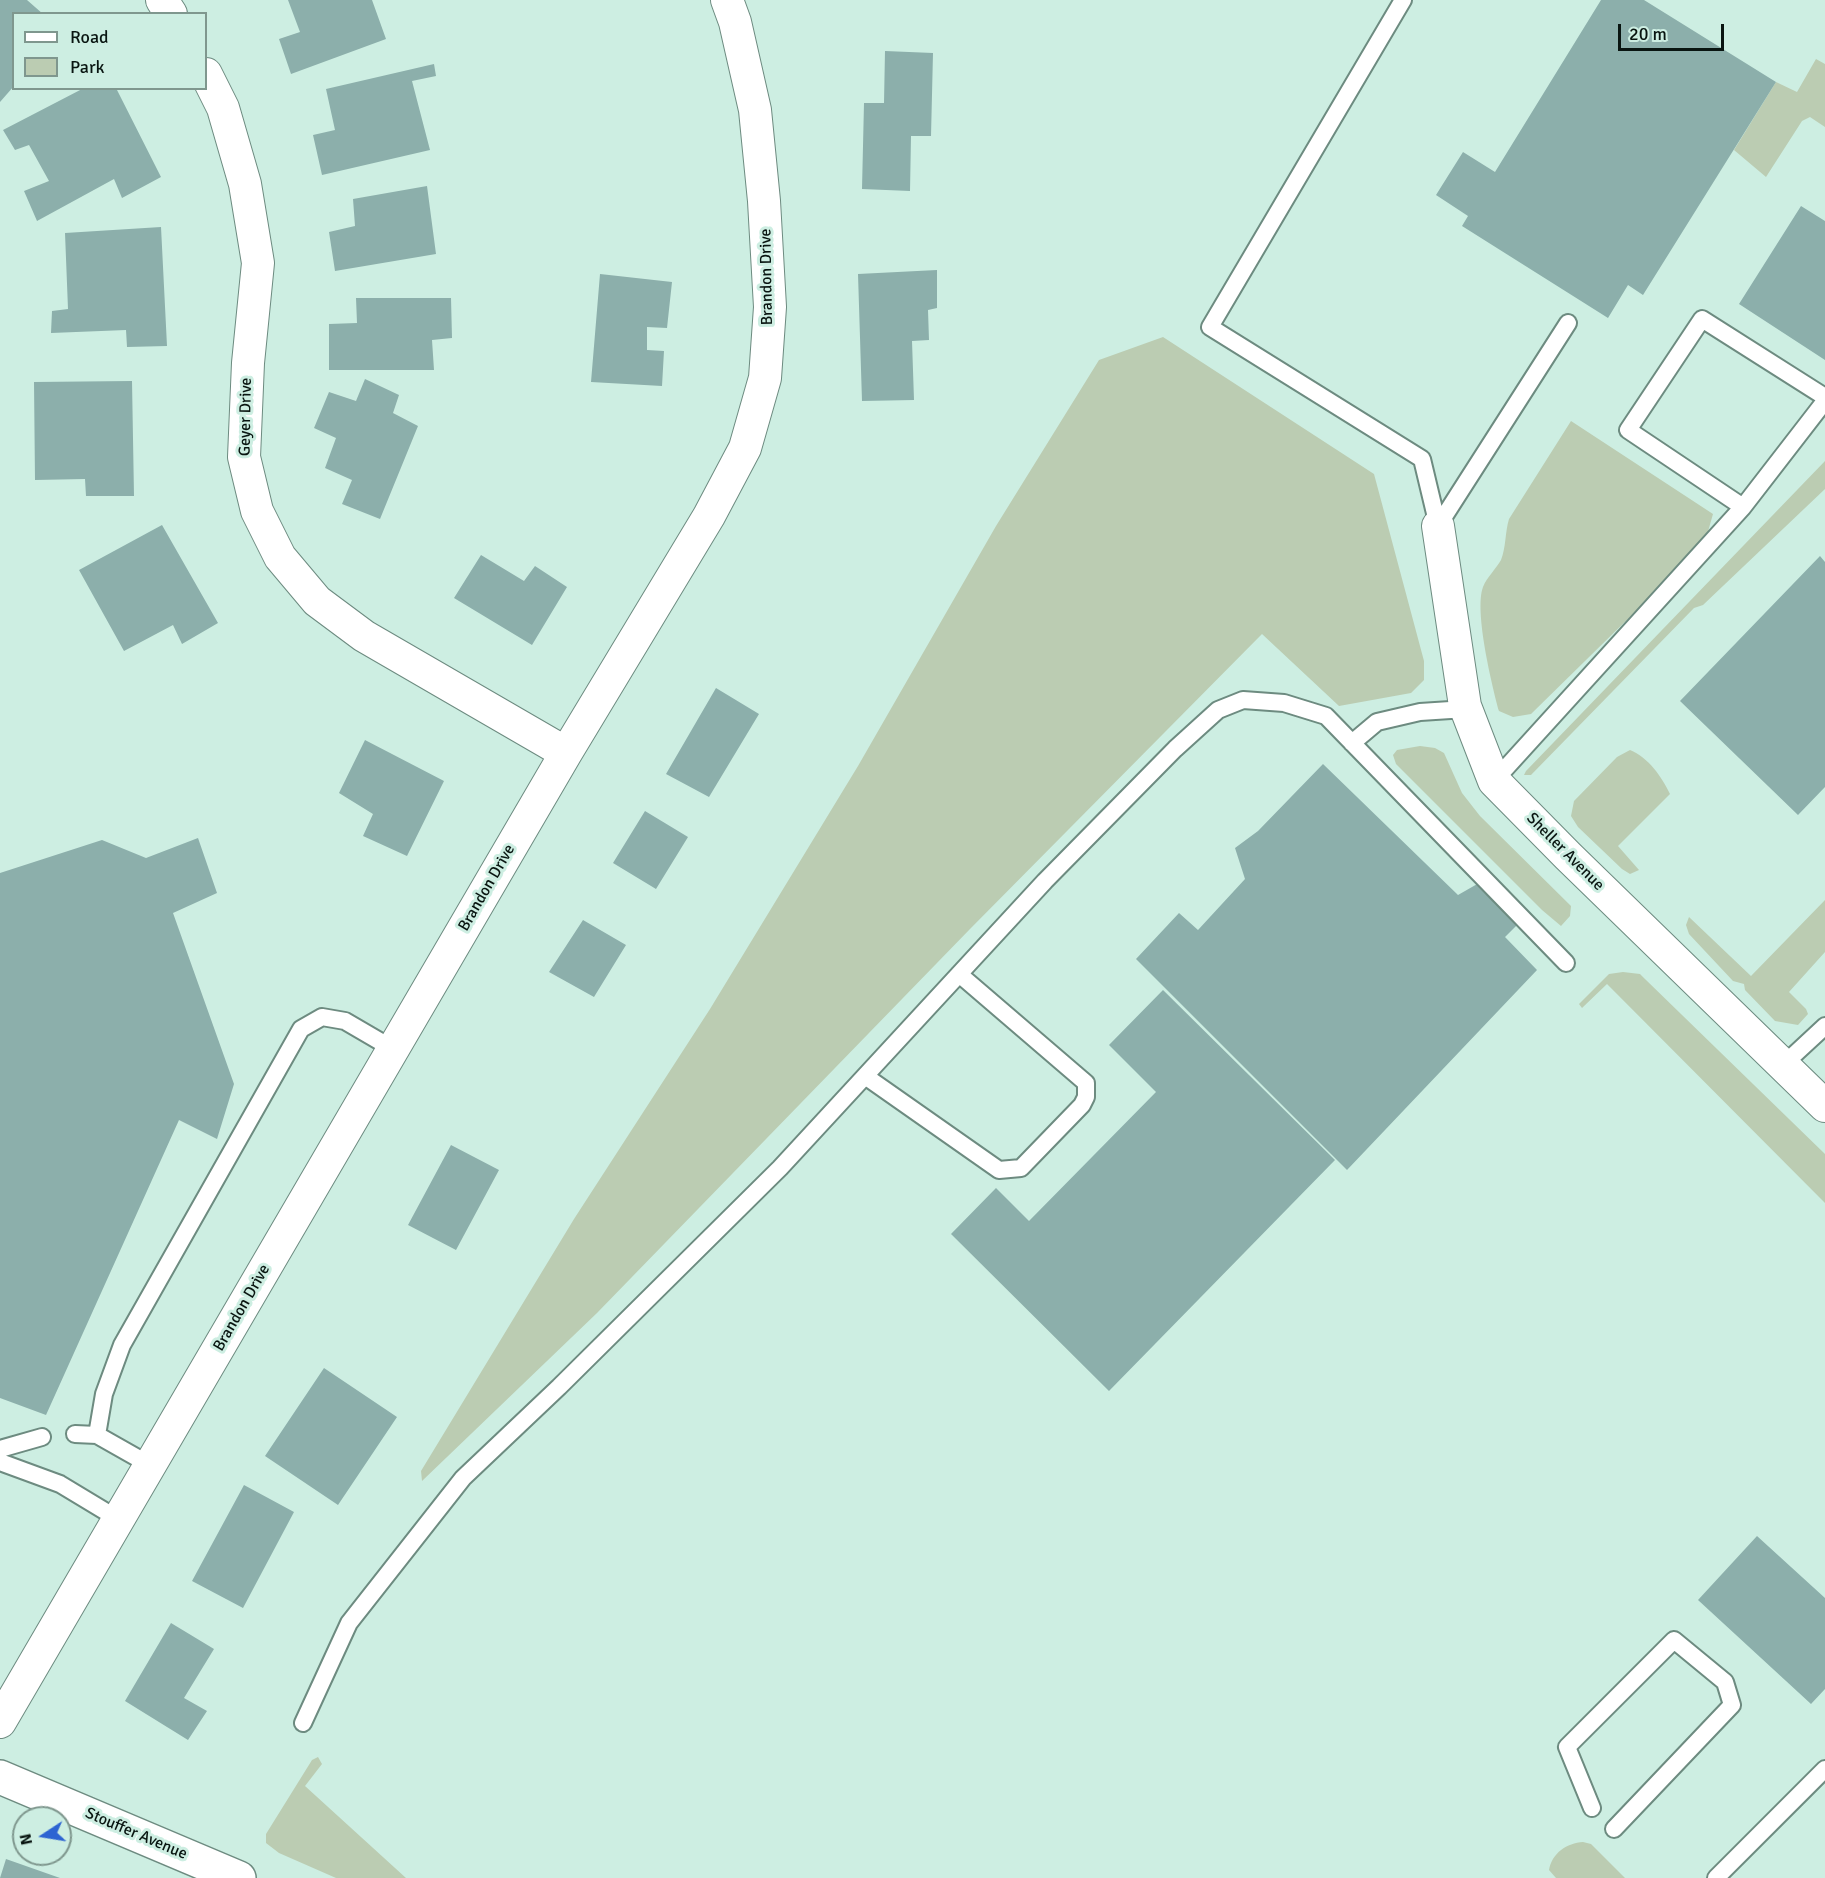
<!DOCTYPE html>
<html>
<head>
<meta charset="utf-8">
<style>
  body { margin:0 }
  #map { position:relative; width:1825px; height:1878px; overflow:hidden; background:#cdeee2; font-family:Signika,sans-serif }
  canvas { display:block }
  .legend { position:absolute; left:12px; top:12px; width:195px; height:78px; box-sizing:border-box; background:#cdeee2; border:2px solid #7f978e; margin:0; padding:8px 10px; list-style:none; font-size:18px; color:#091511 }
  .legend li { display:flex; align-items:center; gap:12px; height:30px }
  .legend b { width:30px; border:2px solid #7f978e }
  .north { position:absolute; left:12px; top:1806px; width:60px; height:60px; box-sizing:border-box; background:#cdeee2; border:2px solid #7f978e; border-radius:50%; rotate:258deg; font-size:16px; font-weight:700; line-height:24px; text-align:center; color:#091511 }
  .north::after { content:''; display:block; margin:auto; width:21px; height:27px; background:#2d64d2; clip-path:polygon(50% 0,100% 100%,50% 72%,0 100%) }
  .scale { position:absolute; left:1618px; top:24px; width:106px; height:27px; box-sizing:border-box; border:3px solid #091511; border-top:0; padding-left:8px; font-size:18px; line-height:21px; white-space:nowrap; color:#091511; -webkit-text-stroke:4px #cdeee2; paint-order:stroke }
</style>
</head>
<body>
<div id="map">
<canvas width="1825" height="1878"></canvas>
<ul class="legend">
<li><b style="height:8px;background:#fff"></b>Road</li>
<li><b style="height:16px;background:#bbccb2"></b>Park</li>
</ul>
<div class="north">N</div>
<div class="scale">20 m</div>
</div>
<script>
const c = document.querySelector('canvas').getContext('2d');
c.lineJoin = 'round';
function fillPath(path, color) {
  c.fillStyle = color;
  c.fill(path, 'evenodd');
}
function stroke(path, color, width, dash) {
  c.strokeStyle = color;
  c.lineWidth = width;
  c.lineCap = dash ? 'butt' : 'round';
  c.setLineDash(dash || []);
  c.stroke(path);
}
function write(font, color, halo, rows, align = 'center') {
  c.font = font + ' Signika,sans-serif';
  c.lineWidth = 6;
  c.setLineDash([]);
  c.textBaseline = 'middle';
  c.strokeStyle = halo;
  c.fillStyle = color;
  for (const [text, x, y, turn = 0] of rows) {
    c.save();
    c.translate(x, y);
    c.rotate((+turn || 0) * Math.PI / 180);
    c.textAlign = isNaN(turn) ? turn : align;
    if (halo) c.strokeText(text, 0, 0);
    c.fillText(text, 0, 0);
    c.restore();
  }
}
fillPath(new Path2D(`
  M1816 59 1825 64V127L1810 117 1802 121 1766 177 1734 150 1776 82 1797 92Z
  M1163 337 1374 474 1424 661V680L1411 693 1339 706 1262 634 970 929 597 1313 422 1481 421 1471 574 1219 710 1009 858 766 996 526 1099 360Z
  M1571 421 1713 514 1707 535 1638 609 1531 714 1513 717 1499 711C1492 685 1474 611 1483 587 1487 577 1496 569 1501 560 1506 548 1505 532 1509 519Z
  M1825 461V489L1703 605 1694 608 1531 775H1524L1526 771Z
  M1420 746 1435 748 1444 753 1462 793 1480 816 1571 906 1570 916 1561 926 1542 910 1396 764 1393 755 1397 750Z
  M1630 750C1648 757 1662 777 1670 794L1618 846 1639 870 1630 874 1622 869 1578 827 1571 816 1574 801 1617 757Z
  M1825 900V952L1789 992 1806 1009 1808 1014 1798 1025 1775 1021 1745 990 1744 984 1733 981 1689 934 1686 925 1689 917 1751 976Z
  M1623 972 1640 974 1645 979 1825 1154V1203L1607 984 1582 1008 1579 1004 1609 974Z
  M318 1757 322 1764 305 1786 406 1878H336L279 1853 266 1843V1834L312 1760Z
  M1583 1842 1591 1844 1625 1878H1556L1549 1870C1552 1853 1567 1843 1583 1842Z`), '#bbccb2');
fillPath(new Path2D(`
  M0 0H27L43 14H14V86L0 102Z
  M288 0H372L386 39 291 74 279 39 300 32Z
  M1601 0H1644L1776 82 1643 295 1628 285 1608 318 1462 226 1468 216 1436 195 1463 152 1495 172Z
  M885 51 933 53 931 136H911L910 191 862 189 864 103H884Z
  M434 64 436 76 412 81 430 150 322 175 313 135 335 130 326 89Z
  M84 88H116L161 177 122 198 114 179 37 221 24 191 49 181 29 145 15 150 3 130Z
  M427 186 436 254 335 271 329 232 355 226 353 199Z
  M1801 206 1825 221V360L1739 304Z
  M161 227 167 346 127 347 126 330 51 333 52 311 68 309 65 233Z
  M937 270V308L928 310 929 340 912 341 914 400 862 401 858 274Z
  M600 274 672 282 667 328 647 327V350L664 351 662 386 591 382Z
  M356 298H451L452 338 432 340 434 370H329V324L357 323Z
  M365 379 399 395 393 413 418 426 380 519 342 504 352 480 325 468 336 438 314 428 329 392 356 401Z
  M132 381 134 496H86L85 479 35 480 34 382Z
  M162 525 218 623 182 644 173 625 124 651 79 570Z
  M481 555 524 581 535 566 567 587 532 645 454 598Z
  M1820 556 1825 562V787L1798 815 1680 701Z
  M716 688 759 714 709 797 666 774Z
  M365 740 444 781 407 856 363 836 373 814 339 793Z
  M1323 764 1458 895 1479 883 1517 925 1505 937 1537 970 1347 1170 1136 959 1179 913 1198 930 1245 879 1235 848 1258 831Z
  M645 811 688 837 656 889 613 863Z
  M198 838 217 893 173 913 234 1084 217 1139 179 1120 46 1415 0 1398V873L102 840 146 858Z
  M583 920 626 945 594 997 549 972Z
  M1163 990 1335 1160 1109 1391 951 1234 996 1188 1029 1221 1156 1092 1109 1045Z
  M451 1145 499 1170 456 1250 408 1225Z
  M324 1368 397 1417 338 1505 265 1456Z
  M244 1485 294 1512 243 1608 192 1581Z
  M1757 1536 1825 1598V1689L1811 1704 1698 1600Z
  M171 1623 214 1649 184 1698 207 1711 188 1740 125 1701Z
  M6 1859 60 1878H0Z`), '#8cafab');
const lane = new Path2D(`
  M1403 0 1210 327 1422 459 1438 526
  M1743 507 1628 430 1702 319 1825 397
  M1438 526 1568 323
  M1352 743 1377 722 1420 712 1466 709
  M1494 781 1743 507 1825 401
  M1783 1065 1825 1026
  M865 1076 999 1170 1021 1168 1082 1105 1086 1097V1083L959 974
  M75 1434 97 1435
  M0 1449 42 1437
  M0 1462 60 1484 118 1519
  M150 1465 97 1435 104 1394 122 1345 301 1029 322 1017 345 1021 393 1049
  M303 1723 349 1623 463 1478 559 1387 780 1168 1045 881 1175 749 1218 710 1243 700 1284 703 1326 716 1566 963
  M1592 1808 1567 1747 1674 1640 1725 1682 1732 1705 1614 1829
  M1716 1878 1825 1769`);
const street = new Path2D(`
  M162 0 171 14
  M206 74 223 108 245 184 258 263 248 363 244 457 257 511 280 557 317 601 364 636 566 753
  M1438 526 1465 706 1494 781 1568 856 1825 1106
  M0 1722 566 753 709 516 745 448 765 378 770 307 764 201 755 110 735 22 727 0`);
const secondary = new Path2D(`
  M0 1777 239 1878`);
stroke(lane, '#6d8b80', 20);
stroke(street, '#6d8b80', 34);
stroke(secondary, '#6d8b80', 36);
stroke(lane, '#fff', 16);
stroke(street, '#fff', 32);
stroke(secondary, '#fff', 33);
write('16px', '#091511', '#cdeee2', [
  ["Brandon Drive",767,277,-91],
  ["Geyer Drive",246,417,-89],
  ["Sheller Avenue",1565,852,45],
  ["Brandon Drive",487,888,-60],
  ["Brandon Drive",242,1308,-60],
  ["Stouffer Avenue",136,1834,23]
]);
</script>
</body>
</html>
